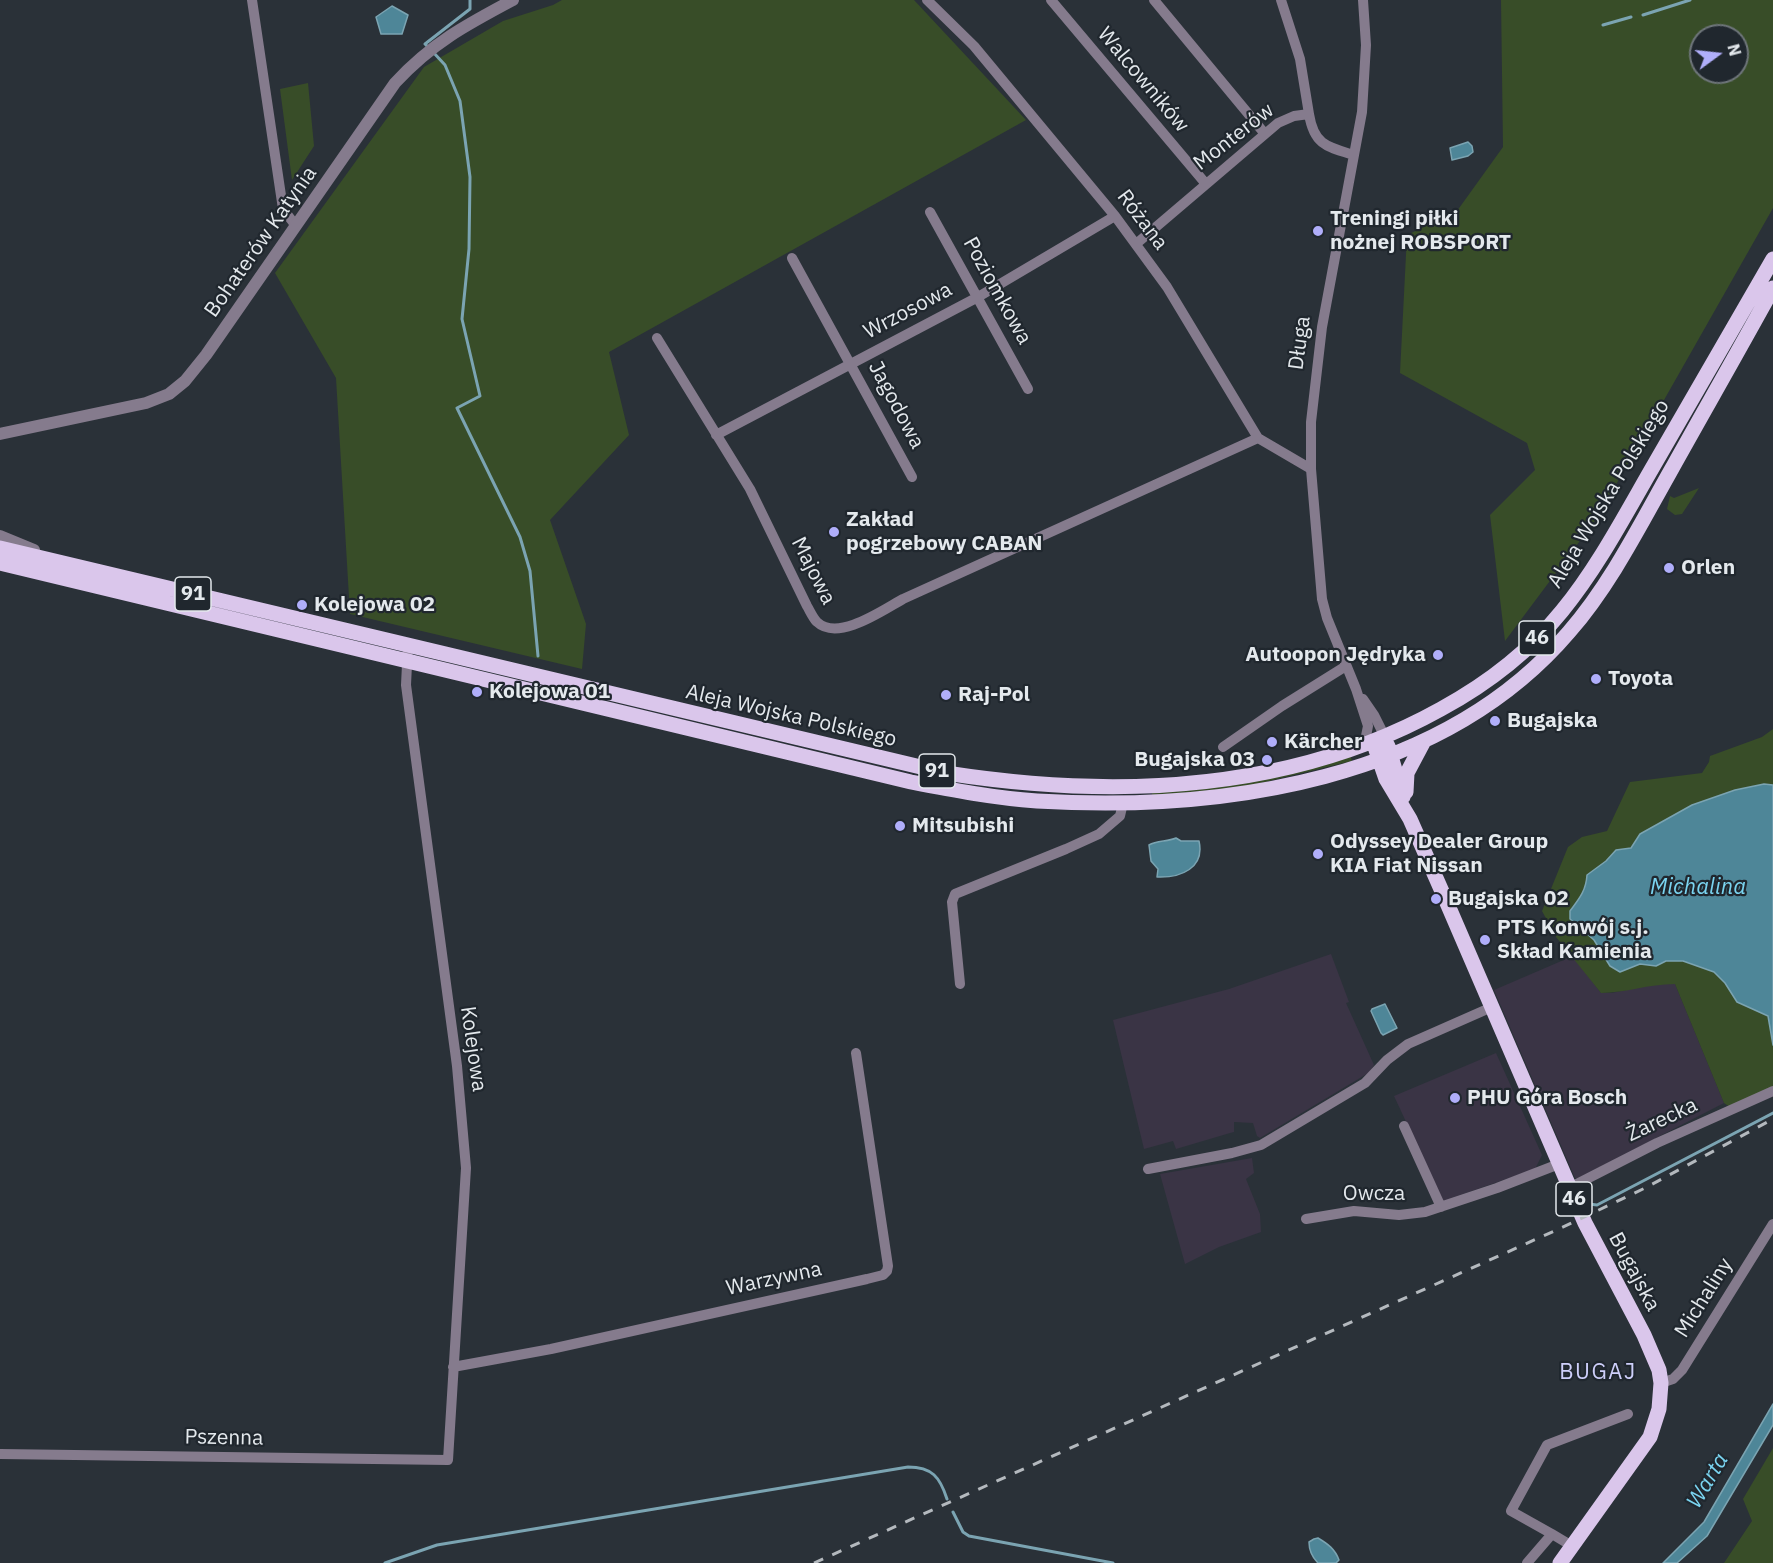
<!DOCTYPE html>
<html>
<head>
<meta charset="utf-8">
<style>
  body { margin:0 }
  #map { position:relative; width:1773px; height:1563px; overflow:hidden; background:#2a3138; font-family:"IBM Plex Sans",sans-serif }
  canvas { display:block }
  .north { position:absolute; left:1689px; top:24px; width:60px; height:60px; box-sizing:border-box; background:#20272e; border:2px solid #6e757a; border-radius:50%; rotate:75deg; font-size:16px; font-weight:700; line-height:24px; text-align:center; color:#e4e9ed }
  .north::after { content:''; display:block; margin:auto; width:21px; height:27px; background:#b0aefa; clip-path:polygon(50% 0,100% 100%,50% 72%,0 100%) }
</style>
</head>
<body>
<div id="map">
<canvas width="1773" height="1563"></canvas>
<div class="north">N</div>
</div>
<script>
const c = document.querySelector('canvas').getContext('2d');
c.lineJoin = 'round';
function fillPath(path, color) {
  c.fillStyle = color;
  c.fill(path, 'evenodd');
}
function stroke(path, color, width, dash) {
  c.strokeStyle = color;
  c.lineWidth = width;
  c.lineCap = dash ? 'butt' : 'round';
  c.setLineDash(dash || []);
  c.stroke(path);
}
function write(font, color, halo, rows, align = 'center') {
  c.font = font + ' "IBM Plex Sans",sans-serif';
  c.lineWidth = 4.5;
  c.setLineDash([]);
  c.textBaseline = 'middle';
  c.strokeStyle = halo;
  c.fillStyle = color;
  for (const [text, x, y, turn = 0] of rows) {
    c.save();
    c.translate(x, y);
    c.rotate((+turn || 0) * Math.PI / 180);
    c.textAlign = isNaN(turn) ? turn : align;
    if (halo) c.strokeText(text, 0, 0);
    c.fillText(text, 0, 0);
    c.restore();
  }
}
fillPath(new Path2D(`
  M1331 954 1349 1002 1346 1003 1374 1065 1370 1072 1260 1138 1257 1136 1253 1123 1234 1122V1132L1230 1133 1176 1149 1173 1141 1144 1149 1113 1020 1229 989Z
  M1573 956 1601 993H1612L1653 984H1675L1724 1103 1578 1178H1575L1494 990Z
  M1496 1053 1542 1155 1535 1169 1443 1201 1394 1096Z
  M1252 1158 1254 1173 1246 1179 1260 1214 1261 1232 1219 1247 1185 1264 1160 1174Z`), '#3a3445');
fillPath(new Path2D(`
  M562 0H914L1026 120 609 352 629 435 550 520 586 624 582 669 350 614 336 378 275 273 424 67 503 21 553 5Z
  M1501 0H1773V208L1597 518 1505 641 1490 515 1535 470 1527 443 1400 373 1407 235 1457 211 1503 147ZM1701 36H1737V72H1701Z
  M308 83 314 146 292 180 280 89Z
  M1699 488 1682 514 1675 515 1667 509 1670 496 1674 498Z
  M1773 729V1091L1733 1109 1724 1103 1675 984C1648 984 1626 993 1601 993L1556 937 1542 911 1568 847 1582 837 1607 831 1630 782 1702 773 1709 762 1710 756 1762 737Z
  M1350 755 1352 761 1244 787 1152 796V792Z
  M1773 1448V1563H1724L1752 1521 1743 1499Z`), '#384d28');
const water = new Path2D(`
  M392 6 408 15 402 34H381L376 17Z
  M1468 142 1472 146 1473 152 1468 156 1452 160 1450 148Z
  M1764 784 1773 785V1045L1768 1016 1737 1002 1725 983 1714 972 1683 961H1666L1656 966 1640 964 1620 972 1610 966 1594 940 1570 919V911C1579 899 1586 891 1587 875L1606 861 1616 850 1631 848 1640 834 1692 805 1735 790Z
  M1176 838 1181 841H1199C1205 868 1181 878 1157 877L1158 869 1151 861 1149 845C1157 840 1167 842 1176 838Z
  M1385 1004 1397 1028 1383 1035 1381 1033 1371 1011 1372 1009Z
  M1773 1404V1425L1707 1536 1677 1563H1663L1704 1522Z
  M1318 1538C1328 1544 1335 1549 1339 1560L1336 1563H1318C1312 1557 1309 1551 1309 1542L1314 1539Z`);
fillPath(water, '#4e8698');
stroke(water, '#7ba4b2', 1.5);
stroke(new Path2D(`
  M1643 15 1690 0
  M1603 25 1631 17
  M428 47 425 44 470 9V0
  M433 52 445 65 460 101 470 177 469 249 462 319 480 396 457 408 520 537 530 571 538 656
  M1585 1198 1589 1204 1597 1205 1773 1113
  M953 1512 963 1532 969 1536 1113 1563
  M385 1563 437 1545 908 1467C932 1467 940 1477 947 1499`), '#7ba4b2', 3);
stroke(new Path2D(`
  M252 0 283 209 296 226
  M927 0 974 46 1115 216 1167 287 1258 438 1311 469
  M1051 0 1206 184
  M1154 0 1265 134
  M1281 0 1300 59 1309 114
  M930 212 1028 389
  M1136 244 1278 123 1294 116 1309 114C1314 145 1327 147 1354 155
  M792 258 912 477
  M657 338 750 489 807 606C810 611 813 618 817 622 838 642 883 610 903 599L1258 438
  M716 435 978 297 1115 216
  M1363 699 1374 715 1385 737
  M1360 746 1366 736 1368 726 1356 689 1327 618 1322 599 1311 469V422L1322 327 1362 112 1366 45 1363 0
  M1223 747 1282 706 1346 666
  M960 984 952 902 955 894 1066 849 1099 834 1120 816 1123 803
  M1404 1126 1441 1207
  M1148 1169 1232 1153 1261 1145 1365 1083 1387 1060 1408 1044 1492 1007
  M1569 1188 1657 1143 1773 1091
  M1306 1219 1354 1211 1399 1215 1425 1212 1497 1188 1559 1164
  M453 1367 551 1349 867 1279 883 1275 887 1271 888 1266 856 1053
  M1661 1383 1673 1379 1682 1370 1773 1224
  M0 1454 448 1460 466 1168 457 1066 406 685 408 644
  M1552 1534 1511 1511 1547 1445 1628 1414
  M1527 1563 1552 1534 1572 1546`), '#857b8d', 10);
stroke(new Path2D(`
  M0 434 146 403 169 394 185 381 206 355 395 83C432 43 466 25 513 0
  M0 536 34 550`), '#857b8d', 12);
stroke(new Path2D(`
  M0 548 946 773C1113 799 1290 793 1441 709 1487 684 1528 653 1562 611 1598 567 1625 515 1654 465 1694 396 1733 328 1773 259
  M0 563 911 782C952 790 994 798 1037 801 1222 812 1442 781 1569 632 1610 585 1639 527 1670 472 1704 411 1739 350 1773 288
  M1388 746 1403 797
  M1376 750 1386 779 1410 819 1444 896 1585 1223 1644 1335 1659 1370 1661 1383 1659 1409 1650 1437 1560 1563
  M1406 792 1407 773 1424 741`), '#dac6eb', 15);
stroke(new Path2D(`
  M814 1563 1561 1228 1645 1188 1773 1119`), '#b4b9be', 3, [10, 10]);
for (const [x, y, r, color] of [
  [1318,231,6,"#b0aefa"],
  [834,532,6,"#b0aefa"],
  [1669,568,6,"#b0aefa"],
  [302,605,6,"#b0aefa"],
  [1438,655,6,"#b0aefa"],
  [1596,679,6,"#b0aefa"],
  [477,692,6,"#b0aefa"],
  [946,695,6,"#b0aefa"],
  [1495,721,6,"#b0aefa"],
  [1272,742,6,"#b0aefa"],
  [1267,760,6,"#b0aefa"],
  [900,826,6,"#b0aefa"],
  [1318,854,6,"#b0aefa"],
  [1436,899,6,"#b0aefa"],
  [1485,940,6,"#b0aefa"],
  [1455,1098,6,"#b0aefa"]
]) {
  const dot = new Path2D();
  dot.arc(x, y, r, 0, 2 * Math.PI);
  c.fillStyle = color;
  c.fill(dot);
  stroke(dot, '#20272e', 2);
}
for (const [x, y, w] of [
  [193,594,36],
  [1537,638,36],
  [937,771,36],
  [1574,1199,36]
]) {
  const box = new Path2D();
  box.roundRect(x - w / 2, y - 17, w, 34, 4.5);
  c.fillStyle = '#20272e';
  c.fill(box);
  stroke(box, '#e4e9ed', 1.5);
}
write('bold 20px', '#e4e9ed', null, [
  ["91",193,594],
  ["46",1537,638],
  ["91",937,771],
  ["46",1574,1199]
]);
write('21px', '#e4e9ed', '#20272e', [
  ["Walcowników",1143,80,50],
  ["Monterów",1234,137,-38],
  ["Różana",1142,220,53],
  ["Bohaterów Katynia",261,242,-55],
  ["Poziomkowa",997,291,61],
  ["Wrzosowa",908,311,-28],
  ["Długa",1300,343,-82],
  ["Jagodowa",896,405,62],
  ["Aleja Wojska Polskiego",1609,494,-59],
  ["Majowa",813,571,63],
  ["Aleja Wojska Polskiego",791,716,13],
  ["Kolejowa",473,1049,82],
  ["Żarecka",1662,1120,-25],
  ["Owcza",1374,1194],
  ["Bugajska",1634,1272,62],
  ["Warzywna",774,1279,-12],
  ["Michaliny",1704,1298,-58],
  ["Pszenna",224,1438,1]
]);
write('bold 21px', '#e4e9ed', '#20272e', [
  ["Treningi piłki",1330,219],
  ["nożnej ROBSPORT",1330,243],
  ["Zakład",846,520],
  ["pogrzebowy CABAN",846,544],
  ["Orlen",1681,568],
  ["Kolejowa 02",314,605],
  ["Autoopon Jędryka",1426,655,"right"],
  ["Toyota",1608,679],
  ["Kolejowa 01",489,692],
  ["Raj-Pol",958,695],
  ["Bugajska",1507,721],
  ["Kärcher",1284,742],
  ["Bugajska 03",1255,760,"right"],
  ["Mitsubishi",912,826],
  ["Odyssey Dealer Group",1330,842],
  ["KIA Fiat Nissan",1330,866],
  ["Bugajska 02",1448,899],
  ["PTS Konwój s.j.",1497,928],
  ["Skład Kamienia",1497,952],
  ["PHU Góra Bosch",1467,1098]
], 'left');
write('italic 22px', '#7ad4f0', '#20272e', [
  ["Michalina",1698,888],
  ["Warta",1708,1481,-59]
]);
c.letterSpacing = '1.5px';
write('22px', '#cecffa', '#20272e', [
  ["BUGAJ",1598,1373]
]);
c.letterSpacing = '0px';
</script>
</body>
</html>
